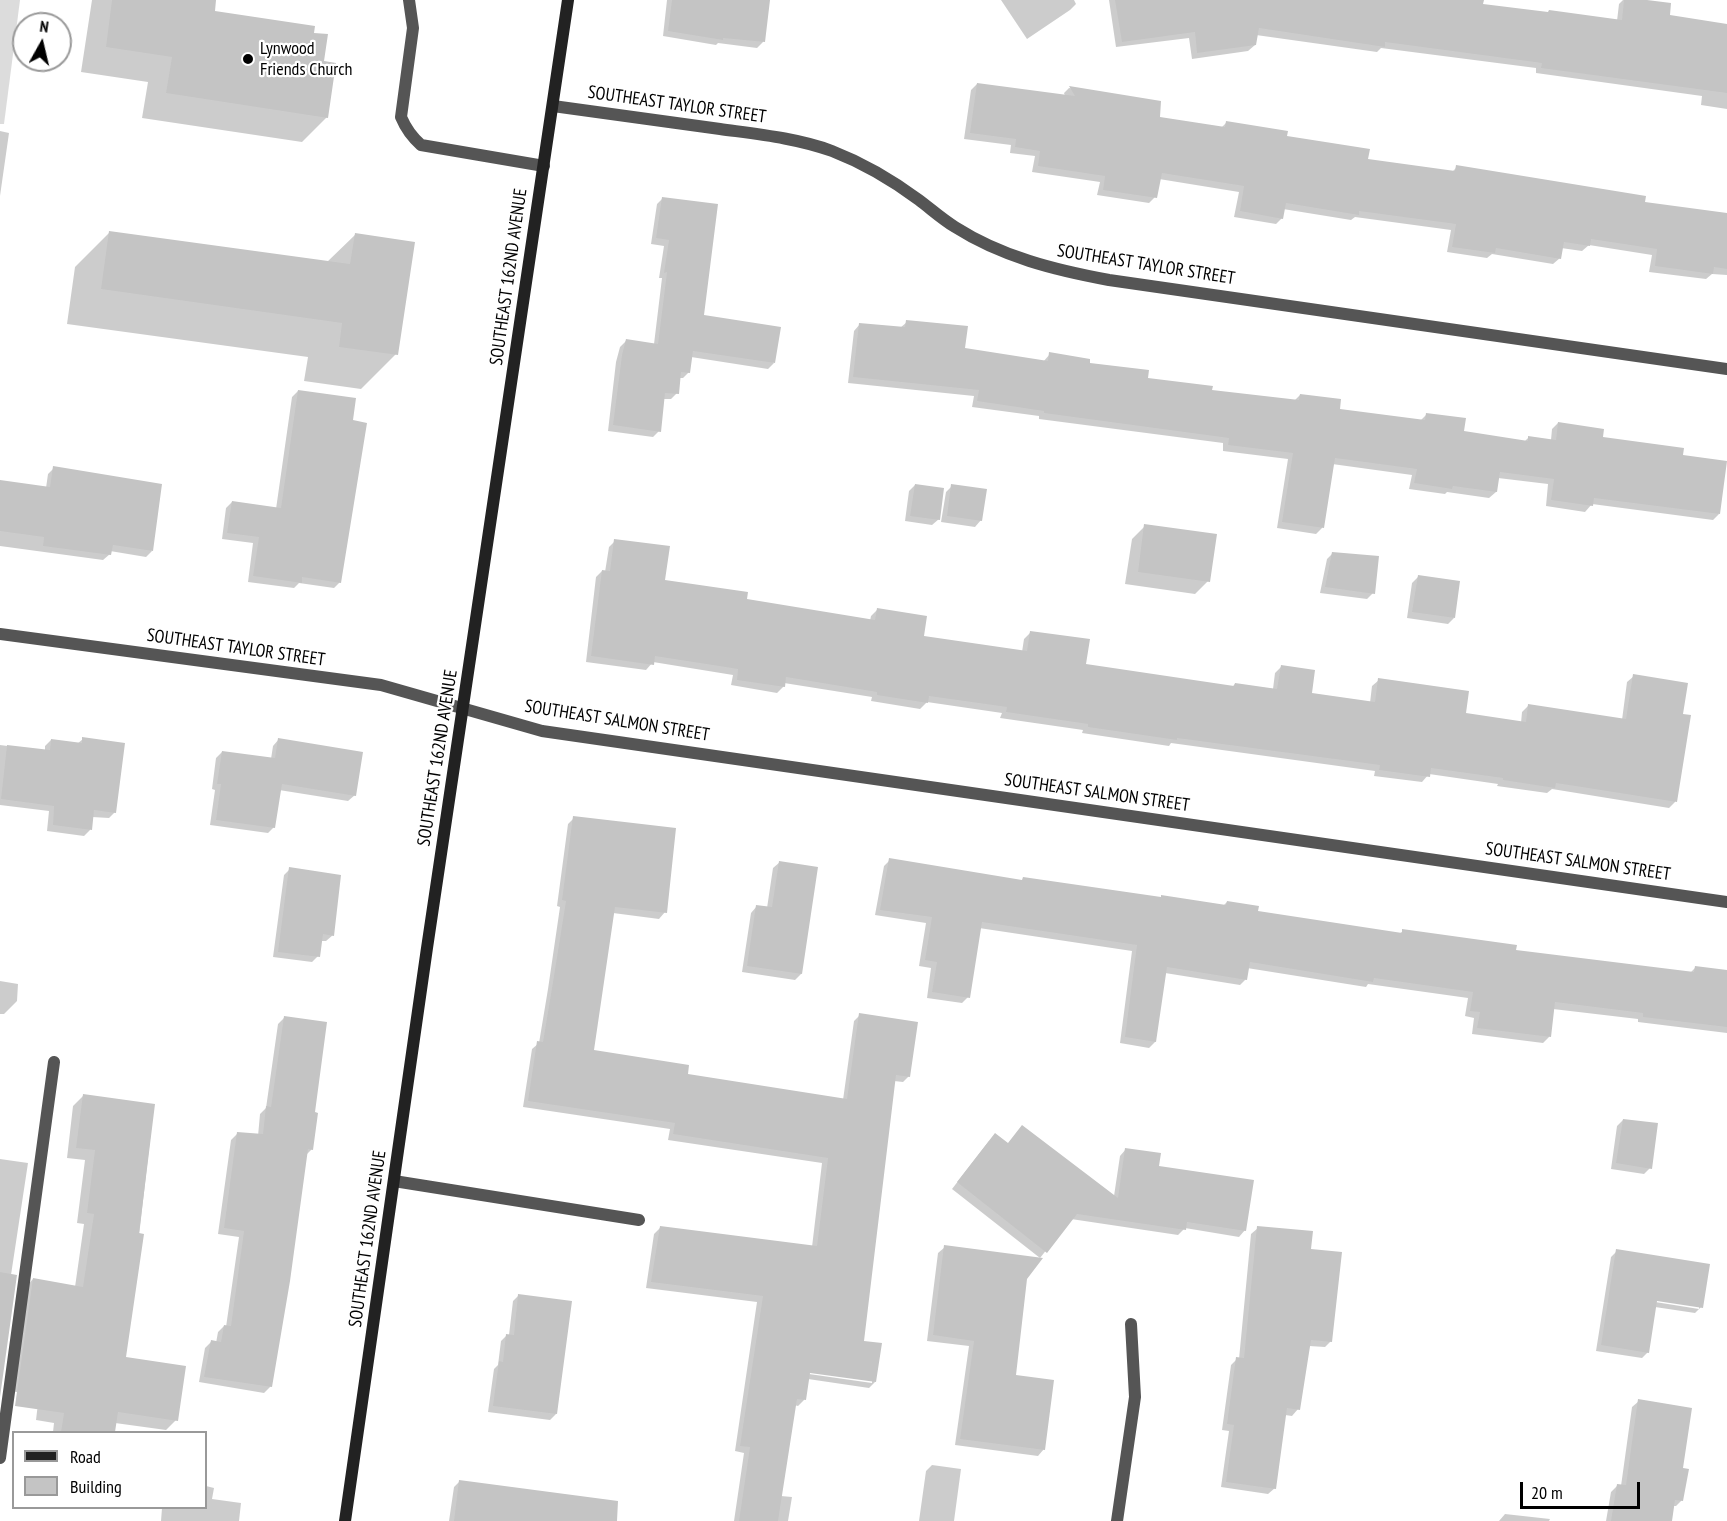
<!DOCTYPE html>
<html>
<head>
<meta charset="utf-8">
<style>
  body { margin:0 }
  #map { position:relative; width:1727px; height:1521px; overflow:hidden; background:#fff; font-family:"PT Sans Narrow",sans-serif }
  canvas { display:block }
  .legend { position:absolute; left:12px; top:1431px; width:195px; height:78px; box-sizing:border-box; background:#fff; border:2px solid #999; margin:0; padding:8px 10px; list-style:none; font-size:18px; color:#000 }
  .legend li { display:flex; align-items:center; gap:12px; height:30px }
  .legend b { width:30px; border:2px solid #999 }
  .north { position:absolute; left:12px; top:12px; width:60px; height:60px; box-sizing:border-box; background:#fff; border:2px solid #999; border-radius:50%; rotate:8deg; font-size:16px; font-weight:700; line-height:24px; text-align:center; color:#000 }
  .north::after { content:''; display:block; margin:auto; width:21px; height:27px; background:#000; clip-path:polygon(50% 0,100% 100%,50% 72%,0 100%) }
  .scale { position:absolute; left:1520px; top:1482px; width:120px; height:27px; box-sizing:border-box; border:3px solid #000; border-top:0; padding-left:8px; font-size:18px; line-height:21px; white-space:nowrap; color:#000; -webkit-text-stroke:4px #fff; paint-order:stroke }
</style>
</head>
<body>
<div id="map">
<canvas width="1727" height="1521"></canvas>
<ul class="legend">
<li><b style="height:8px;background:#222"></b>Road</li>
<li><b style="height:16px;background:#c4c4c4"></b>Building</li>
</ul>
<div class="north">N</div>
<div class="scale">20 m</div>
</div>
<script>
const c = document.querySelector('canvas').getContext('2d');
c.lineJoin = 'round';
function fillPath(path, color) {
  c.fillStyle = color;
  c.fill(path, 'evenodd');
}
function stroke(path, color, width, dash) {
  c.strokeStyle = color;
  c.lineWidth = width;
  c.lineCap = dash ? 'butt' : 'round';
  c.setLineDash(dash || []);
  c.stroke(path);
}
function write(font, color, halo, rows, align = 'center') {
  c.font = font + ' "PT Sans Narrow",sans-serif';
  c.lineWidth = 4.5;
  c.setLineDash([]);
  c.textBaseline = 'middle';
  c.strokeStyle = halo;
  c.fillStyle = color;
  for (const [text, x, y, turn = 0] of rows) {
    c.save();
    c.translate(x, y);
    c.rotate((+turn || 0) * Math.PI / 180);
    c.textAlign = isNaN(turn) ? turn : align;
    if (halo) c.strokeText(text, 0, 0);
    c.fillText(text, 0, 0);
    c.restore();
  }
}
fillPath(new Path2D(`
  M0 0H20L4 124H0Z`), '#dcdcdc');
fillPath(new Path2D(`
  M92 0H215L213 12 313 34 322 63 327 117 302 142 142 118 148 82 81 72Z
  M667 0H769L763 42 757 48 718 43 716 45 663 36Z
  M1001 0H1074L1076 4 1070 10 1027 39Z
  M1109 0H1483L1481 5 1617 21 1619 4 1623 0H1636L1668 16 1727 25V109L1701 105 1702 96 1536 73V68L1381 48 1377 52 1256 35 1255 45 1248 51 1192 59 1189 38 1116 47Z
  M977 84 1065 96 1064 93 1069 88 1160 102 1158 118 1221 128 1226 123 1285 137 1366 160 1452 172 1457 167 1643 203 1727 215V275L1712 274 1706 279 1649 272 1652 255 1589 245 1582 251 1561 248 1560 258 1553 264 1492 254 1487 258 1447 252 1451 230 1355 217 1351 220 1283 209 1282 218 1276 224 1234 217 1239 192 1159 179 1155 197 1149 203 1097 195 1100 182 1032 172 1035 156 1010 153 1011 145 964 139 971 90Z
  M0 131 9 133 0 196Z
  M663 198 702 316 774 363 768 369 691 357 689 372 683 378H679L677 393 671 399H663L659 431 653 437 608 431 616 362 620 347 626 341 654 344 662 278H659L664 246 651 244 657 204Z
  M110 232 327 262 356 234 396 354 361 389 304 381 308 357 67 324 75 267Z
  M907 322 964 350 1043 362 1050 354 1146 379 1211 391 1294 401 1300 395 1339 410 1420 421 1427 414 1462 432 1524 442 1529 437 1551 440 1552 429 1558 423 1601 438 1681 457 1719 514 1713 520 1592 504 1585 512 1546 506 1548 484 1498 478 1496 492 1489 498 1447 492 1445 494 1409 489 1412 475 1332 464 1322 528 1316 534 1277 528 1288 459 1223 451V443L1039 419V416L972 407 974 396 848 383 854 331 860 324 900 328Z
  M298 391 340 582 334 588 299 583 294 588 248 582 253 543 222 539 226 508 232 502 276 509 292 397Z
  M54 468 152 551 146 557 110 551V554L103 560 0 546V482L46 488 48 474Z
  M915 485 939 519 932 525 905 521 909 491Z
  M952 486 981 520 975 527 941 522 946 492Z
  M1145 526 1208 581 1195 594 1125 584 1132 539Z
  M615 541 663 582 745 601 870 621 871 616 877 610 922 638 1022 652 1024 639 1030 633 1085 666 1232 687 1235 684 1273 689 1275 673 1281 667 1310 694 1370 703 1372 686 1379 680 1464 714 1521 723 1522 712 1528 706 1622 720 1627 682 1634 676 1681 715 1675 802 1669 808 1552 789 1547 793 1497 786 1498 784 1429 774 1422 782 1374 776 1375 771 1171 743 1169 746 1082 733 1083 730 1000 718 1002 713 927 702 920 709 871 701 872 697 784 683V686L777 693 731 685 733 675 653 662 646 670 586 662 596 577 602 571 605 572 609 547Z
  M1333 553 1373 593 1367 599 1320 593 1327 559Z
  M1418 577 1454 618 1448 624 1407 618 1412 583Z
  M83 739 115 812 109 818 92 817 90 830 84 836 47 831 49 811 0 805V745L45 751V746L51 740 77 744Z
  M279 739 355 795 348 801 279 790 274 827 268 833 210 825 215 790 212 789 216 758 222 752 271 759 273 746Z
  M574 818 665 912 659 919 613 913 592 1051 687 1076 843 1100 854 1021 860 1015 909 1076 903 1082 894 1081 863 1343 875 1382 869 1388 808 1379 804 1400 798 1406 794 1405 781 1496 792 1497 788 1521H734L744 1453 735 1451 757 1302 646 1288 654 1234 660 1228 812 1247 822 1163 668 1140 670 1129 523 1107 532 1049 539 1043 548 989 560 907 557 906 568 824ZM803 1370 872 1380V1383L802 1373Z
  M890 860 1021 881 1223 906 1227 902 1256 912 1399 934 1403 931 1514 951 1690 973 1695 968 1727 972V1033L1638 1022V1019L1553 1009 1549 1037 1543 1043 1472 1034 1474 1018 1465 1016 1468 998 1368 984 1366 987 1247 968 1246 979 1240 985 1165 973 1155 1042 1149 1048 1120 1043 1132 951 979 928 968 997 962 1003 927 998 931 968 919 966 926 923 875 915 884 866Z
  M780 862 801 974 795 980 742 972 751 913 757 906 767 908 773 868Z
  M290 869 333 935 326 941H320L318 956 312 962 273 957 284 875Z
  M0 981 18 984 17 1001 4 1014H0Z
  M284 1018 313 1114 312 1149 306 1155 271 1386 264 1393 199 1382 205 1348 211 1342 216 1343 218 1332 224 1326 226 1327 239 1237 218 1234 231 1140 237 1134 258 1136 260 1114 266 1108 278 1024Z
  M83 1096 154 1105 125 1358 176 1420 166 1430 115 1423 114 1432H53L54 1423 36 1420 39 1395 9 1391 23 1290 33 1279 75 1287 84 1224 77 1223 85 1160 67 1158 73 1106Z
  M1623 1120 1650 1168 1644 1174 1611 1169 1617 1126Z
  M989 1141 1007 1145 1114 1196 1120 1156 1126 1149 1157 1167 1245 1230 1239 1237 1185 1228 1178 1235 1071 1219 1040 1258 952 1189Z
  M0 1159 28 1163 11 1275 0 1380Z
  M1258 1228 1309 1250 1331 1341 1325 1347 1309 1346 1298 1409 1292 1416 1285 1415 1275 1488 1268 1494 1221 1487 1229 1431 1222 1430 1231 1365 1237 1359H1239L1251 1234Z
  M945 1247 1026 1278 1015 1376 1044 1449 1038 1456 955 1445 969 1346 927 1341 938 1253Z
  M1617 1251 1701 1307 1695 1313 1655 1307 1648 1352 1642 1358 1596 1351 1611 1257ZM1650 1298 1699 1306V1309L1649 1301Z
  M519 1295 556 1414 550 1420 488 1412 494 1369 498 1365 501 1341 507 1335H509L513 1301Z
  M1639 1401 1681 1469 1682 1500 1676 1506H1673L1670 1521H1606L1611 1492 1617 1486H1621L1632 1407Z
  M932 1465 961 1469 954 1521H919L926 1471Z
  M460 1481 567 1521H449L454 1487Z
  M206 1486 214 1488 212 1499 241 1503 239 1521H161L162 1508H206Z
  M1505 1514 1550 1519 1549 1521H1499Z`), '#0003');
fillPath(new Path2D(`
  M112 0H216L215 11 315 26 314 33 328 34 324 61 336 63 328 118 166 93 172 57 106 47Z
  M672 0H770L765 42 723 38V40L668 31Z
  M1115 0H1484L1483 4 1548 12 1549 10 1622 20 1624 0H1647L1671 3 1670 15 1727 24V93L1541 68 1542 63 1385 42V47L1259 28 1256 45 1197 53 1195 32 1122 42Z
  M977 83 1075 96 1069 86 1161 101 1160 117 1225 127 1226 121 1288 131 1287 136 1370 149 1368 159 1455 171 1456 165 1646 196 1645 202 1727 213V269L1714 267 1713 274 1655 266 1657 249 1591 239 1590 246 1564 242 1561 259 1496 248 1495 253 1452 247 1456 224 1359 211V215L1286 203 1283 219 1240 211 1244 186 1162 173 1157 198 1103 190 1105 176 1038 166 1040 151 1015 147 1016 139 970 133Z
  M662 197 718 204 704 315 781 327 775 363 693 351 690 373 681 372 679 394 665 393 661 432 613 425 622 355 626 339 658 344 667 272 664 273 669 240 656 238Z
  M109 231 350 264 355 233 415 242 398 355 339 347 342 323 101 289Z
  M906 320 968 326 965 348 1048 361 1049 352 1090 359V363L1149 370 1148 378 1213 386 1212 390 1299 400 1300 394 1341 399 1340 409 1425 420 1426 413 1466 418 1464 431 1528 441V436L1556 440 1558 422 1604 429 1603 437 1684 448 1683 455 1727 461 1720 514 1594 498 1593 506 1551 500 1554 479 1500 472 1497 492 1453 486 1452 489 1414 483 1417 469 1335 458 1324 528 1282 522 1293 453 1228 445 1229 438 1044 413V411L977 401 979 390 853 377 859 323 905 327Z
  M298 390 356 398 353 420 367 423 341 583 302 577V583L253 576 259 537 227 533 232 501 281 508Z
  M53 466 162 484 153 551 113 545 111 555 43 546 44 537 0 531V480L50 487Z
  M915 484 944 488 940 520 910 516Z
  M951 484 987 489 982 521 947 516Z
  M1144 524 1217 534 1210 582 1138 572Z
  M614 539 670 546 665 580 748 592 747 599 875 620 877 608 927 616 924 636 1027 651 1030 631 1090 639 1086 664 1234 686 1235 683 1277 689 1281 665 1315 670 1312 693 1375 702 1378 678 1469 691 1466 713 1526 722 1528 704 1626 719 1633 674 1688 683 1683 714 1691 715 1677 802 1556 783 1555 788 1503 780V778L1431 768 1430 777 1379 770 1380 765 1177 738V740L1088 727V724L1006 712 1007 707 929 696 928 703 877 695V692L786 677 785 687 737 680 738 669 655 656 654 665 591 656 602 570 610 571Z
  M1332 552 1379 556 1375 594 1325 587Z
  M1418 575 1460 581 1455 618 1412 612Z
  M82 737 125 743 116 813 94 810 92 830 53 825 54 806 1 799 7 745 50 750 51 739 82 743Z
  M278 738 363 752 356 796 282 784 275 828 216 820 221 784H217L222 751 275 758Z
  M573 816 676 828 667 913 615 907 594 1050 689 1065 688 1074 847 1099 859 1013 918 1022 910 1077 896 1075 864 1341 882 1343 876 1382 810 1373 806 1400 797 1399 778 1521H739L750 1447 740 1446 763 1296 651 1282 660 1226 817 1246 828 1158 673 1134 675 1123 528 1101 537 1041 543 1042 553 982 566 901 562 900Z
  M889 858 1022 880 1023 877 1161 897V895L1226 905 1227 901 1259 906 1258 911 1402 933V929L1517 945 1516 950 1694 972 1695 966 1727 970V1027L1643 1017V1013L1555 1002 1551 1037 1477 1028 1480 1012 1470 1011 1473 992 1374 978 1373 982 1250 962 1247 980 1167 967 1156 1042 1125 1037 1137 945 982 922 970 998 932 992 937 962 925 960 932 917 880 910Z
  M779 861 818 867 802 974 747 966 756 905 772 907Z
  M289 867 341 875 334 936 323 934 320 957 278 952Z
  M284 1016 327 1022 315 1112 318 1113 313 1150 308 1149 290 1281 272 1387 204 1377 211 1340 221 1342 224 1325 231 1326 244 1231 224 1228 237 1132 263 1134 266 1106 271 1107Z
  M83 1094 155 1104 139 1233 144 1234 126 1357 186 1366 178 1421 118 1412 115 1432H61L64 1413 15 1406 33 1278 83 1287 94 1214 87 1213 95 1150 76 1148Z
  M1623 1119 1658 1123 1652 1169 1616 1163Z
  M1022 1125 1118 1198 1125 1148 1161 1153 1159 1166 1254 1180 1246 1231 1187 1222 1186 1230 1077 1214 1047 1253 957 1182 995 1133 1008 1143Z
  M1257 1226 1313 1231 1311 1249 1342 1252 1332 1342 1311 1340 1300 1410 1287 1408 1276 1489 1226 1482 1234 1425 1227 1424 1236 1357 1244 1358Z
  M944 1245 1043 1258 1027 1279 1016 1375 1054 1380 1045 1450 960 1439 974 1341 933 1335Z
  M1616 1249 1710 1264 1703 1308 1657 1301 1649 1353 1601 1345Z
  M0 1272 17 1275 0 1397Z
  M518 1294 572 1301 557 1414 493 1406 499 1361 503 1362 506 1334 514 1335Z
  M1638 1399 1692 1408 1683 1468 1689 1469 1683 1501 1675 1500 1672 1521H1611L1617 1484 1626 1485Z
  M459 1480 618 1501 617 1521H454Z`), '#c4c4c4');
stroke(new Path2D(`
  M409 0 413 28 401 117C406 129 412 137 421 145L544 166
  M394 1181 639 1220
  M0 1458 54 1062`), '#555', 12);
stroke(new Path2D(`
  M553 106C609 114 664 121 720 129 756 134 797 138 832 151 863 163 892 180 919 200 931 209 942 219 955 227 1002 257 1055 270 1109 280L1727 369
  M0 634 381 685 542 731 1727 902
  M1117 1521 1135 1397 1131 1324`), '#555', 12);
stroke(new Path2D(`
  M345 1521 427 948 568 0`), '#222', 12);
for (const [x, y, r, color] of [
  [248,59,6,"#000"]
]) {
  const dot = new Path2D();
  dot.arc(x, y, r, 0, 2 * Math.PI);
  c.fillStyle = color;
  c.fill(dot);
  stroke(dot, '#fff', 2);
}
write('18px', '#000', '#fff', [
  ["Lynwood",260,49],
  ["Friends Church",260,70]
], 'left');
write('18px', '#000', '#fff', [
  ["SOUTHEAST TAYLOR STREET",677,105,8],
  ["SOUTHEAST TAYLOR STREET",1146,265,9],
  ["SOUTHEAST 162ND AVENUE",509,277,-82],
  ["SOUTHEAST TAYLOR STREET",236,648,8],
  ["SOUTHEAST SALMON STREET",617,721,9],
  ["SOUTHEAST 162ND AVENUE",438,758,-81],
  ["SOUTHEAST SALMON STREET",1097,793,8],
  ["SOUTHEAST SALMON STREET",1578,862,8],
  ["SOUTHEAST 162ND AVENUE",368,1239,-82]
]);
</script>
</body>
</html>
